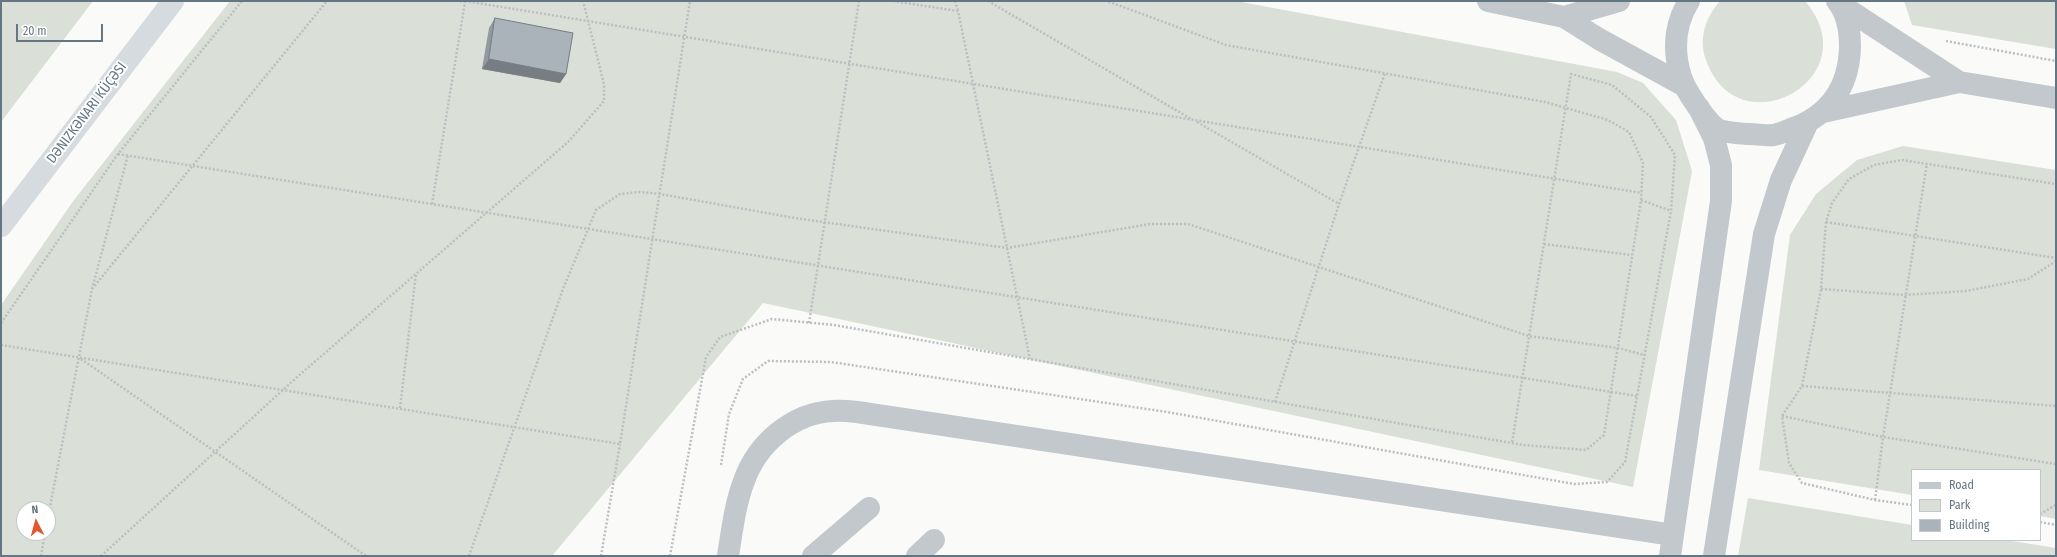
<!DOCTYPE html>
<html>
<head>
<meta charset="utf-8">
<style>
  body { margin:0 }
  #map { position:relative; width:2057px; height:557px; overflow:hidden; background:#fafaf8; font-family:"Fira Sans Condensed",sans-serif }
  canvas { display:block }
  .frame { position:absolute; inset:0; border:2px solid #657683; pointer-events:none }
  .legend { position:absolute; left:1911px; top:469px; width:130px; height:72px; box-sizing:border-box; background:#fff; border:1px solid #c1c8cd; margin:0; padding:5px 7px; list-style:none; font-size:12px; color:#657683 }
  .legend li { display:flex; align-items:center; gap:8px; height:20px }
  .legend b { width:20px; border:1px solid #c1c8cd }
  .north { position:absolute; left:16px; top:501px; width:40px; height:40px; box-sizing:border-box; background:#fff; border:1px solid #c1c8cd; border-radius:50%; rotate:354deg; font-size:11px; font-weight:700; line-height:16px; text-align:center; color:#657683 }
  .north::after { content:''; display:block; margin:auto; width:14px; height:18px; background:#e4572e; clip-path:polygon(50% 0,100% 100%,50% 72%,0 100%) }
  .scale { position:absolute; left:16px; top:24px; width:87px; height:18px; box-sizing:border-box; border:2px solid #657683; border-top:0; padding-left:5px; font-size:12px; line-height:14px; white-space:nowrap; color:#657683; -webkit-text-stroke:3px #fff; paint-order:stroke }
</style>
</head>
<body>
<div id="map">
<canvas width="2057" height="557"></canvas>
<div class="frame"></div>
<ul class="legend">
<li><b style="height:5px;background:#c3c8cc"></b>Road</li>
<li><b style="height:11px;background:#dadfd7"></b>Park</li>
<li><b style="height:11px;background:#aab3b9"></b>Building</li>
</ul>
<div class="north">N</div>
<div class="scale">20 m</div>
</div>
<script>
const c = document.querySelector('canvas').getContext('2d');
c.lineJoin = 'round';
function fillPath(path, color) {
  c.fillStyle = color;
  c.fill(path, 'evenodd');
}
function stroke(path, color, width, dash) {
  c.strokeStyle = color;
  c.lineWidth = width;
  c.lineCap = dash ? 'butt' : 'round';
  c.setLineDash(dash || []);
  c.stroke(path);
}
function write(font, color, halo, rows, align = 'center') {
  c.font = font + ' "Fira Sans Condensed",sans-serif';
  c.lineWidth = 4;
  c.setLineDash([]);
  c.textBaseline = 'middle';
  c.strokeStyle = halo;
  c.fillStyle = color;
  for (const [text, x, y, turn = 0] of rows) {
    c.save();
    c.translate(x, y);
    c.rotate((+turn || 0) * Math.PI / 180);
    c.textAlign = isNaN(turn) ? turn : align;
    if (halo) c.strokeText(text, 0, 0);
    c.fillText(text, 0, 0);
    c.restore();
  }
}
fillPath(new Path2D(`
  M1 1H93L1 122Z
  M230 1H1236L1617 72 1643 83 1676 120 1692 171 1633 487 763 303 552 556H1V305L74 200ZM24 509H48V533H24Z
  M1720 1H1805C1871 78 1738 151 1706 60 1698 38 1706 17 1720 1Z
  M1904 1H2056V49L1912 25Z
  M1903 146 2056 170V519L2040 516V470H1912V495L1759 470 1790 235 1816 194 1857 160Z
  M1748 498 1912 525V540H2006L2056 548V556H1738Z`), '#dadfd7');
stroke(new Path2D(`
  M465 1 1642 193
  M893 1 958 11 1030 359
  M955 1 958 11
  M988 1 1193 120
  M1946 41 2056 61
  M1197 122 1339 204
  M118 154 1637 396
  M1641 200 1671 211
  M432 204 465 2 459 1
  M1826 222 2056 258
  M1544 244 1632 255
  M92 289 327 1
  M1821 289 1905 295 1966 291 2028 279 2056 261
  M1 323 118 154 242 1
  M809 323 859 1
  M1 345 620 444 690 1
  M81 359 366 556
  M1802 386 2056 406
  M1275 402 1339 204 1385 73
  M400 408 416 274
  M1782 416 1883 437 2056 464
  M721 465 729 414 743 379 768 361 831 362 1167 412 1574 484 1607 482 1625 462 1671 211 1675 155 1651 117 1612 85 1571 74 1512 443
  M1875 500 1883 437 1927 163
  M1912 505 1875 500 1802 483 1789 463 1782 416 1802 386 1821 289 1826 222 1832 203 1849 179 1874 165 1902 160 2056 184
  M2040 514 2056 505
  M48 517 92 289 128 155
  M2040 522 2056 525
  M41 556 45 533
  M101 556 296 378 568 142 604 101V84L583 1
  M469 556 563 289 596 210 620 194 640 192 660 194 795 218 1007 248 1150 224H1188L1529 336 1618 348 1644 355
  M601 556 620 444
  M670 556 706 357 720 337 772 319 834 325 1523 445 1586 450 1604 435 1641 200 1643 163 1629 132 1608 120 1545 102 1226 45 1107 1`), '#bbbfc2', 2.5, [2, 2]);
stroke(new Path2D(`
  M1488 1 1564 17 1599 39 1683 85
  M1689 1C1674 25 1673 51 1681 77 1685 90 1706 121 1717 129 1722 132 1743 134 1750 134 1757 134 1767 136 1774 135 1780 134 1786 131 1791 129 1829 116 1849 87 1850 47 1850 32 1847 13 1837 1
  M1841 5 1959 82
  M1564 17 1619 1
  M1823 112 1959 82 2056 98
  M728 556C732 531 735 504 744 481 757 444 792 413 833 411 841 410 849 411 857 412L1673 535
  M813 556 869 508
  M917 556 934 540
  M1670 556 1721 201V165L1714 138 1699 108
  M1714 556 1764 234 1781 180 1807 124`), '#c3c8cc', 22);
stroke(new Path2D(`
  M1 226 173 1`), '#d6dbdf', 22);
fillPath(new Path2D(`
  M495 18 566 74 560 83 482 69 489 28Z`), '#929a9f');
fillPath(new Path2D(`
  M489 59 566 74 560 83 482 69Z`), '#777d82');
const building = new Path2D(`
  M495 18 573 33 566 74 489 59Z`);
fillPath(building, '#aab3b9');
stroke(building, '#777d82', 1);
write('14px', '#657683', '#fff', [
  ["DƏNIZKƏNARI KÜÇƏSI",87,113,-53]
]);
</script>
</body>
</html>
